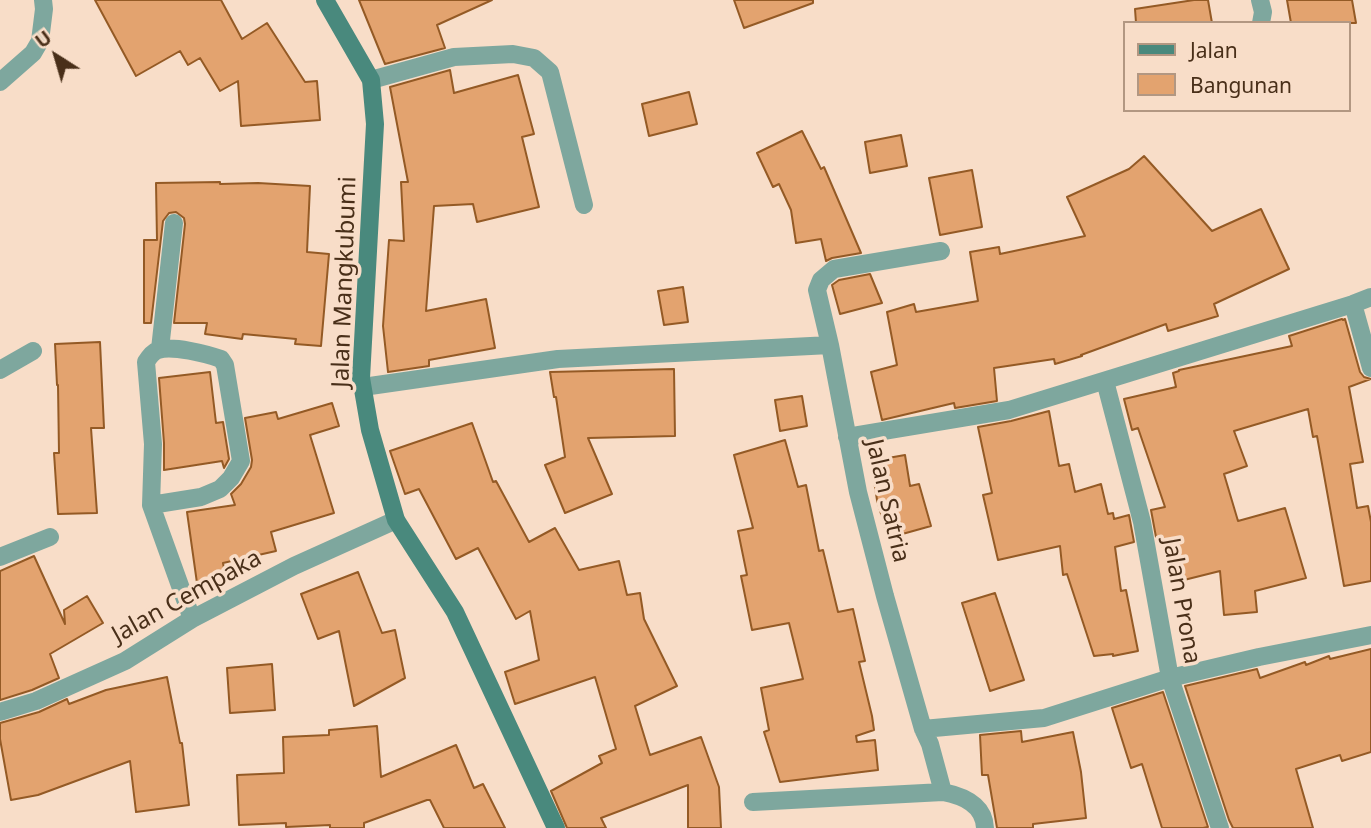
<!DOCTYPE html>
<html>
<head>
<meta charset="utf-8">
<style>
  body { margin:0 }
  #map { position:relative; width:1371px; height:828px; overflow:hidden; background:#f8ddc8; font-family:"Noto Sans",sans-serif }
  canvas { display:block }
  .legend { position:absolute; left:1123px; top:21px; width:228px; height:91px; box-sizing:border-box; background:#f8ddc8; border:2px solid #b29782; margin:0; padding:9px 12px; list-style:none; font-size:21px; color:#492f19 }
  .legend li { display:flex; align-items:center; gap:14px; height:35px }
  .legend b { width:35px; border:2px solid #b29782 }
  .north { position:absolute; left:21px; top:21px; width:70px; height:70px; -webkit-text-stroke:5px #f8ddc8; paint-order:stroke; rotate:323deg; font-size:19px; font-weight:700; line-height:28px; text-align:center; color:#492f19 }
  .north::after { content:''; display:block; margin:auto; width:24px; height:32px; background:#492f19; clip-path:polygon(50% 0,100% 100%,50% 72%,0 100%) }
</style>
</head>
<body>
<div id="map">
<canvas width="1371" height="828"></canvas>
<ul class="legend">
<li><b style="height:9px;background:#49897d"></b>Jalan</li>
<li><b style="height:19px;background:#e3a36f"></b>Bangunan</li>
</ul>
<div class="north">U</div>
</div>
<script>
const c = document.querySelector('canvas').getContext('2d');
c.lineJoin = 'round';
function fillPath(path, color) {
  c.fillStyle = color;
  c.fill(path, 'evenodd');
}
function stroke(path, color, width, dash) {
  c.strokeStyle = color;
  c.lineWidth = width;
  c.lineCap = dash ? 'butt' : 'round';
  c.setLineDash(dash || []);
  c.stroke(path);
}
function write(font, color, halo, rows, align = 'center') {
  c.font = font + ' "Noto Sans",sans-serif';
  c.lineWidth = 7;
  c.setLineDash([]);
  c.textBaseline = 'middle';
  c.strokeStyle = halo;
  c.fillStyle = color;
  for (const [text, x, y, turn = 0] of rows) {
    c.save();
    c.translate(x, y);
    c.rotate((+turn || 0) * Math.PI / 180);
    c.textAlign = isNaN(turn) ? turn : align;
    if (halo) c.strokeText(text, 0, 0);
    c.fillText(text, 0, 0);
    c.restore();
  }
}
const building = new Path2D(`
  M95 0H221L242 39 267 23 305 82 317 81 320 120 241 126 238 81 220 91 200 58 188 65 180 51 136 76Z
  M359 0H492L437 25 445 48 385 64Z
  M734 0H813V3L744 28Z
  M1194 0H1208L1212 23H1136L1135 9Z
  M1287 0H1352L1356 23H1291Z
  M450 70 454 93 518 75 534 134 522 137 539 207 477 222 473 204 434 206 426 311 486 299 495 348 429 360V366L388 372 383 326 389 240 404 241 401 182H408L390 87Z
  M689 92 697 124 649 136 642 104Z
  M802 131 821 169 824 167 861 253 832 258 826 261 821 239 796 243 791 210 779 184 773 187 757 153Z
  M901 135 907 166 870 173 865 142Z
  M1144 156 1212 231 1261 209 1289 269 1214 304 1218 316 1168 331 1166 324 1081 355 1082 356 1055 364 1054 359 994 368 997 401 955 408 954 403 882 420 871 372 897 365 887 312 914 304 916 312 978 301 970 252 999 247 1000 254 1085 236 1067 197 1129 169Z
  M972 170 982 227 940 235 929 178Z
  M220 182V184L258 183 310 186 307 252 329 254 321 346 295 344 296 339 243 334 242 339 205 334 207 323H174L185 224 184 218 176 212 169 213 163 221 151 323H144V240H157L156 183Z
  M870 274 882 303 840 314 832 285 839 280Z
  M683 287 688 322 664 325 658 291Z
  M1342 319 1343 320 1345 319 1360 372 1364 377 1371 379 1349 387 1363 462 1350 464 1357 508 1368 506 1371 522V581L1344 586 1317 436 1313 437 1308 409 1234 431 1247 466 1224 474 1238 521 1285 508 1306 578 1255 591 1257 612 1224 615 1220 571 1172 583 1160 536 1156 537 1151 510 1165 507 1138 428 1132 430 1124 399 1176 387 1173 373 1179 371V370L1292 346 1289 336Z
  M100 342 104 428H91L97 513 58 514 54 453H59L58 385H57L55 344Z
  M674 369 675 436 588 438 612 494 565 513 545 465 565 457 556 397H554L550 372Z
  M210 372 216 423 223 422 229 459 224 468 222 461 164 470V443L159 378Z
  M802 396 807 426 780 431 775 400Z
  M332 403 339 426 310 435 334 513 271 532 276 551 223 563 226 579 197 583 187 512 235 505 231 494 241 484 251 467 252 460 245 418 276 412 278 419Z
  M1049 411 1059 466 1069 464 1075 492 1101 484 1108 514 1113 513 1114 519 1129 515 1134 542 1115 547 1121 591 1126 590 1138 651 1113 656V654L1094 656 1067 574 1063 575 1060 546 998 560 983 495 992 493 978 427 1011 421Z
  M472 423 493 482 496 481 529 542 555 528 579 570 619 561 627 595 640 593 644 619 677 686 635 706 650 755 701 737 719 787 721 828H688V785L601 818 606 828H567L551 791 602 763 599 756 616 749 595 677 515 704 505 672 539 660 530 611 516 619 478 548 456 559 419 489 405 494 390 451Z
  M785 440 798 487 806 485 819 551 823 550 838 612 853 609 865 661 859 662 872 716 874 730 856 736 857 742 875 740 878 770 780 782 764 732 769 730 761 688 803 679 789 623 752 630 741 576 747 575 738 531 753 528 734 455Z
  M905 455 910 486 919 484 931 526 888 538 877 500 871 461Z
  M34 556 65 624 64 610 87 596 103 623 50 654 59 678 32 690 0 700V571Z
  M358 572 382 633 395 630 405 678 354 706 339 631 318 639 301 594Z
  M995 593 1024 680 990 691 962 603Z
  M1371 649V752L1342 761 1340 755 1296 769 1313 828H1233L1229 820 1185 686 1257 669 1260 678 1305 662 1306 665 1329 656 1330 659Z
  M272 664 275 710 230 713 227 668Z
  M167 677 180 743H182L189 805 136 812 130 761 38 795 11 800 0 739V723L39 712 67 699 69 704 106 690Z
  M1163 692 1208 827 1203 828H1162L1142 764 1131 768 1112 708Z
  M377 726 381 777 456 745 474 788 483 784 505 828H444L430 800H427L364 823V828H330V825L286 827V823L239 825 237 775 284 773 283 737 329 735V730Z
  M1021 731 1022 742 1073 732 1081 772 1086 818 1033 824V828H997L988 775H982L980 735Z`);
fillPath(building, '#e3a36f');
stroke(building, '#945a25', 2);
stroke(new Path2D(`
  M1260 0 1263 12 1261 23
  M371 80 454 57 513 54 534 58 550 72 584 205
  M0 82 33 53 40 41 44 9 43 0
  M941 251 834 269 821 280 817 290 830 345 858 492 885 596 923 729 930 744 943 792C963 796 984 804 985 828
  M1353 304 1371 368
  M160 349 174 223
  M0 370 33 351
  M1105 381 1142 522 1170 678 1220 828
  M363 387 558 359 830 345
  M847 437 1009 410 1353 304 1371 297
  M151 505 153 444 146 362C149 357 153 352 158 350 172 345 207 354 221 359L225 365 241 461 231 478 220 489 201 497 151 505 192 619
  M0 557 50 537
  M0 712 36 701 125 661 192 619 294 566 396 520
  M923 729 1044 718 1170 678 1259 657 1371 635
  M753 802 943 792`), '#7ea79e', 18);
stroke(new Path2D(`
  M325 0 371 80 375 124 361 378 370 430 396 520 455 612 556 828`), '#49897d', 18);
write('24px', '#492f19', '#f8ddc8', [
  ["Jalan Mangkubumi",345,282,-88],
  ["Jalan Satria",887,501,77],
  ["Jalan Cempaka",187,597,-29],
  ["Jalan Prona",1181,601,80]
]);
</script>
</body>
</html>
